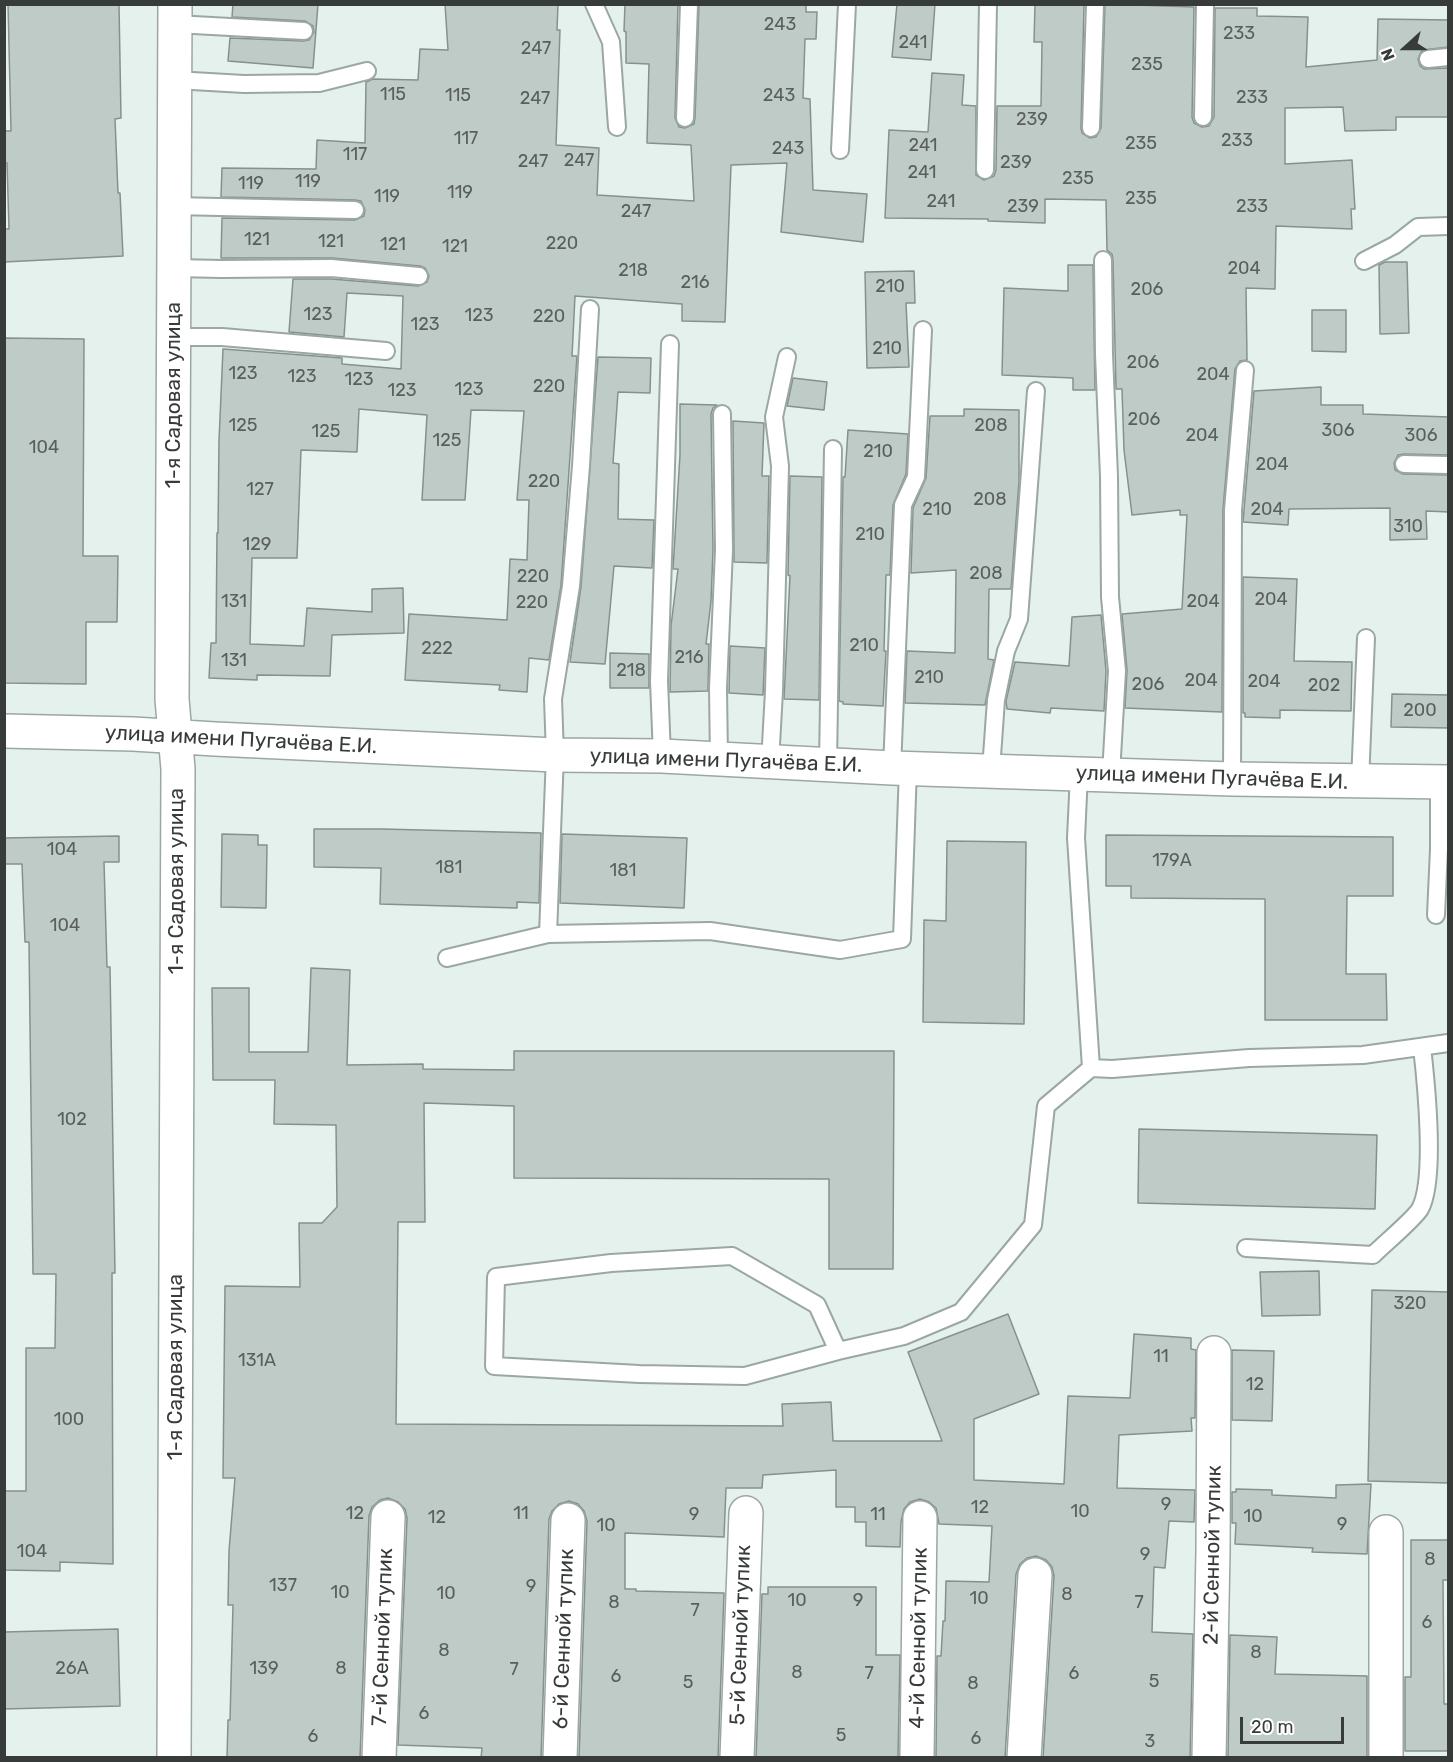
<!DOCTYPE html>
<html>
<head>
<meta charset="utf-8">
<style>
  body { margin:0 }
  #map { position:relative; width:1453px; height:1762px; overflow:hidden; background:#e5f1ed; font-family:Rubik,sans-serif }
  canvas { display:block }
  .frame { position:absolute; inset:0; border:6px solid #373b3a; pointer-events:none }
  .north { position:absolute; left:1375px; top:18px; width:60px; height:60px; -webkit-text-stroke:4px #fff; paint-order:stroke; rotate:249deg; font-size:16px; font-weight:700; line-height:24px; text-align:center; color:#373b3a }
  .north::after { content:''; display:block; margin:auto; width:21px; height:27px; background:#373b3a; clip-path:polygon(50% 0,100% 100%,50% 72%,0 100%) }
  .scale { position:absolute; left:1240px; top:1717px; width:104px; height:27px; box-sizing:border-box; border:3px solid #373b3a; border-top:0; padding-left:8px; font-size:18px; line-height:21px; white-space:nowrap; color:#373b3a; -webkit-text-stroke:4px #fff; paint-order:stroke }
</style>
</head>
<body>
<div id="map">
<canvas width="1453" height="1762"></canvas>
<div class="frame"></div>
<div class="north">N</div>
<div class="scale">20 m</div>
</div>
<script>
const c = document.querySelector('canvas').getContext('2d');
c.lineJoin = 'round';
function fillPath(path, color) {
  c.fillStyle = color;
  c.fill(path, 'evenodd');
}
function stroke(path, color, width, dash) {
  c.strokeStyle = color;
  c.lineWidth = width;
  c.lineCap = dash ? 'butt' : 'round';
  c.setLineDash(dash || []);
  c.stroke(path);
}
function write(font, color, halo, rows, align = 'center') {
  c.font = font + ' Rubik,sans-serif';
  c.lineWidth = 6;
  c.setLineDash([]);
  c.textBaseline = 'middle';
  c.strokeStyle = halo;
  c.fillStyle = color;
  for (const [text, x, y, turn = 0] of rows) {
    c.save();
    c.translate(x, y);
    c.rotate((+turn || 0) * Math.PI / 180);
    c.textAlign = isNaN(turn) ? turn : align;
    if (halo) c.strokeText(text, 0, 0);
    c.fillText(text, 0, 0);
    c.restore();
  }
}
const building = new Path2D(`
  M8 4H119L121 118 115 119 118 193H120L123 256 4 262V229H9L7 163H4V131H11Z
  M233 4H318L313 68 228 61 230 38 303 41 309 40 314 32 313 26 305 21 232 17Z
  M445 4H558L557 30H560L556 145 599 148 597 195 694 201 691 145 647 143 649 64 626 63V32L624 31 625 4H678L675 118 679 127 685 128 694 124 695 118 699 4H806V12H817L816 39H805L803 98 810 99 813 190 867 194 863 242 781 232 787 163 731 165 725 322 682 321V304L575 296 572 356H577L561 585 549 660 529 658 527 692 499 690 500 685 405 680 409 614 507 620 510 559 527 560 529 500H517L524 411 471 410 465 500H422L427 415 359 409 357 452 301 450 297 558H252L250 644 304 646 307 608 372 612V589L403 588 404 633 332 635 330 676 257 675V680L209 678 211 643H216L217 533H218L219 441 223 349 342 358V364L401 369 403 296 347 293 344 337 289 332 293 279H331L418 286 427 282 429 276 425 268 420 266 332 258H221L222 218 355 220 364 216 365 210 361 201 355 200 221 197 222 168 316 169 317 140 365 143 366 82 373 79 418 80 420 49 448 50Z
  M897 4H935L931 60 892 57Z
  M1035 4H1084L1081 128 1082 133 1090 138 1096 137 1101 128 1105 4 1194 7 1192 117 1194 123 1202 127 1209 126 1214 117 1215 8H1257V16L1308 17 1306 67 1377 60 1378 19 1449 20V47L1422 50 1418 59 1420 66 1424 69 1449 68V117H1396V130L1345 131 1343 107 1285 108V164L1352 160 1355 209H1351L1352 229 1276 226 1275 289 1246 288 1247 360 1240 361 1235 369 1223 509 1222 712 1125 708 1127 670 1122 614 1182 609 1187 515H1180V510L1132 515 1124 450 1122 389H1116L1113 260 1112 254 1107 250 1106 200 1045 199V223L988 221V219L885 218 889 130 928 132 932 73 964 75 962 105 976 106V175L984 180 994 176 996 170 997 106H1041L1042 42H1034Z
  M1385 262H1407L1409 333 1380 334 1379 265Z
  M1068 265H1093L1095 390H1073V378L1002 375 1004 288 1068 291Z
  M914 271 915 303H906L909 367 867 368 865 272Z
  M1312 310H1346V352L1312 351Z
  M4 338 84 339 83 556H118L117 622H86V684L4 683Z
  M598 357 651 358 650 393 618 392 613 463 619 464 618 519 654 520 652 568 614 566 605 664 570 662 581 587Z
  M793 378 827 382 824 410 787 406Z
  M1321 387V405H1363V414L1449 417V455L1404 454 1398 455 1394 463 1395 470 1403 474 1449 475V512L1426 511 1427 539 1390 540V508L1289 509 1288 525 1243 522 1254 391Z
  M680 404 717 405 713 408 711 414 713 550 711 601 706 644H709L708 691 670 692 671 626 678 569H673L680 455Z
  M964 409 1019 410V481L1011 589H989L988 659 994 660 985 705 905 703 907 651 955 653 956 570 911 573 913 508 926 478 930 416H964Z
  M733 421 764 423 762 476H769L767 563 734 562Z
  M848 430 908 434 906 474 893 505 890 575H886L884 651H886L883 706 843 704V702L839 701 843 477H845Z
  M790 476 822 477 819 700 784 699 790 576 788 575Z
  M1243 577 1297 579 1294 661 1352 662 1351 711 1280 710V718L1245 717V713H1243Z
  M1101 615 1106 671 1104 711 1051 708 1050 713 1007 709 1006 701 1015 662 1069 666 1072 617Z
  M730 646 765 648 763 695 729 693Z
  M610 653 649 654V688H610Z
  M1392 694 1449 695V728L1391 727Z
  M314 829H382L541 833 539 903 517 902V908L380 904 381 868 314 867Z
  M222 834 258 835V845H267L266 908 221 907Z
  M562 834 687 838 684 908 560 903Z
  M1106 835 1393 837V896H1347L1346 974H1386L1387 1020H1265V899L1131 898V886H1106Z
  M119 836V862H104L107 967H110L115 1273H112L113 1564 60 1562V1571L4 1570V1491H26V1348H55L56 1274H33L29 942H25L22 864H4V838Z
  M947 841 1026 842 1024 1024 923 1022 924 920 946 921Z
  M311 968 350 970 347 1065 423 1064V1069L514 1070V1051H894L893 1269H829V1179L514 1178V1106L424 1103 425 1222H398L396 1424 783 1426 782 1404 831 1402 833 1441H942L908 1352 1008 1314 1039 1394 974 1419V1480L1064 1484 1068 1396 1130 1398 1134 1334 1191 1338V1349L1196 1350 1195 1418H1191L1192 1431 1119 1435 1117 1488 1195 1490 1194 1522 1169 1521 1165 1568 1154 1567 1152 1632 1193 1634 1190 1758H1043L1054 1576 1052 1567 1046 1560 1036 1556 1027 1558 1020 1564 1016 1574 1005 1758H936L937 1656H941L943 1621H945L946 1581 989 1582 992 1526 939 1524 936 1508 929 1502 920 1499 910 1502 904 1509 901 1522 900 1547 866 1546V1522H855V1507H836V1470L763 1475 762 1488H726L724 1537 625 1533V1589H636V1591L724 1593 718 1758H579L587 1521 584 1511 578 1504 569 1501 559 1504 552 1511 549 1519 541 1758H481L482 1748 398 1745 407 1518 405 1509 398 1502 388 1498 380 1500 372 1507 369 1516 360 1758H227L228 1720H230L233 1605H228L229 1551 235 1478H223L225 1286 300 1287 299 1223H322L337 1207 336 1125 274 1124 275 1080H213L212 988H249V1052H308Z
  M1139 1129 1377 1135 1375 1209 1138 1203Z
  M1319 1271 1320 1315 1262 1316 1260 1272Z
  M1372 1290 1449 1292V1483L1368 1481Z
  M1232 1350 1274 1351 1272 1421 1232 1420Z
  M1371 1484 1367 1554 1312 1552 1313 1548 1235 1544 1236 1523H1232V1492H1236V1489L1272 1490V1495L1336 1498V1485Z
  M1411 1540H1449V1580H1443L1444 1704H1449V1751H1405V1677H1411Z
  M768 1587H876V1655H900L898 1758H756L762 1594H768Z
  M118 1629 120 1706 4 1709V1632Z
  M1230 1635 1277 1637 1275 1674 1367 1676V1758H1228Z`);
fillPath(building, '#bfcbc7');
stroke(building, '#86918d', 1.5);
const lane = new Path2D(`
  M594 4 611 42 617 127
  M175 24 304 31
  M1428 59 1448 57
  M175 80 244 84 319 83 367 71
  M1203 117 1205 4
  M685 118 689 4
  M1091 128 1095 4
  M840 150 847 4
  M985 170 988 4
  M174 206 355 210
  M1103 260 1104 354 1109 477 1110 597 1117 671 1111 774
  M1364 261 1395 245 1418 227 1448 226
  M174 268 222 269 331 268 419 276
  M174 337H222L386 351
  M1404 464 1448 465
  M662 756 659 681 670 344
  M719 760 718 688 724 550 722 414
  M770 763 774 691 780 466 774 417 787 357
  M828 764 833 449
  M892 768 903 505 916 477 923 330
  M991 770 996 700 1006 651 1019 619 1036 391
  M1079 774 1076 838 1091 1068
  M1232 779 1233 510 1245 370
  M1360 782 1366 638
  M1436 915 1439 849V782
  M548 934 555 755 553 699 571 586 581 466 590 309
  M447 958 548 934 710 931 840 950 902 939 908 768
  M1246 1248 1373 1255C1383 1245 1414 1219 1420 1209 1436 1180 1426 1082 1422 1047
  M838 1351 817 1305 732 1256 611 1263 496 1277 494 1366 639 1374 745 1376 838 1351 904 1336 961 1312 1033 1225 1046 1106 1091 1068 1112 1069 1249 1058 1363 1055 1448 1043`);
const street = new Path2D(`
  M4 731 133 734 215 739 555 755 662 756 892 768 1232 779 1448 782
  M1386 1532V1758
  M174 1758 178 769 172 699 175 4
  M379 1758 388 1517
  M560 1758 568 1520
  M737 1758 746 1513
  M917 1758 920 1518
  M1024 1758 1035 1575
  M1209 1758 1213 1551 1214 1353`);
stroke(lane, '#9ba7a3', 20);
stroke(street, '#9ba7a3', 36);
stroke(lane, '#fff', 16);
stroke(street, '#fff', 33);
write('18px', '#595f5d', null, [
  ["243",780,25],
  ["233",1239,34],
  ["241",913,43],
  ["247",536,49],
  ["235",1147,65],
  ["115",393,95],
  ["115",458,96],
  ["243",779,96],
  ["233",1252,98],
  ["247",535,99],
  ["239",1032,120],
  ["117",466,139],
  ["233",1237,141],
  ["235",1141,144],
  ["241",923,146],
  ["243",788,149],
  ["117",355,155],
  ["247",579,161],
  ["247",533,162],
  ["239",1016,163],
  ["241",922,173],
  ["235",1078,179],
  ["119",308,182],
  ["119",251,184],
  ["119",460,193],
  ["119",387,197],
  ["235",1141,199],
  ["241",941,202],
  ["239",1023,207],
  ["233",1252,207],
  ["247",636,212],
  ["121",257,240],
  ["121",331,242],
  ["220",562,244],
  ["121",393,245],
  ["121",455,247],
  ["204",1244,269],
  ["218",633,271],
  ["216",695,283],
  ["210",890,287],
  ["206",1147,290],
  ["123",318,315],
  ["123",479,316],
  ["220",549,317],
  ["123",425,325],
  ["210",887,349],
  ["206",1143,363],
  ["123",243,374],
  ["204",1213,375],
  ["123",302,377],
  ["123",359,380],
  ["220",549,387],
  ["123",469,390],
  ["123",402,391],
  ["206",1144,420],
  ["125",243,426],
  ["208",991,426],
  ["306",1338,431],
  ["125",326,432],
  ["204",1202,436],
  ["306",1421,436],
  ["125",447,441],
  ["104",44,448],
  ["210",878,452],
  ["204",1272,465],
  ["220",544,482],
  ["127",260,490],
  ["208",990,500],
  ["210",937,510],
  ["204",1267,510],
  ["310",1408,527],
  ["210",870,535],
  ["129",257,545],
  ["208",986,574],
  ["220",533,577],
  ["204",1271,600],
  ["131",234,602],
  ["204",1203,602],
  ["220",532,603],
  ["210",864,646],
  ["222",437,649],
  ["216",689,658],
  ["131",234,661],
  ["218",631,671],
  ["210",929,678],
  ["204",1201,681],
  ["204",1264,682],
  ["206",1148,685],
  ["202",1324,686],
  ["200",1420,711],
  ["104",62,850],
  ["179А",1172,861],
  ["181",449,868],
  ["181",623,871],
  ["104",65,926],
  ["102",72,1120],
  ["320",1410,1304],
  ["11",1161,1357],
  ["131А",257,1361],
  ["12",1255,1385],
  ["100",69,1420],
  ["9",1166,1505],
  ["12",980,1508],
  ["10",1080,1512],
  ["12",355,1514],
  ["11",521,1514],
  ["9",694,1515],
  ["11",878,1515],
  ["10",1253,1517],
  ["12",437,1518],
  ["9",1342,1525],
  ["10",606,1526],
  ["104",32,1552],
  ["9",1145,1555],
  ["8",1430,1560],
  ["137",283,1586],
  ["9",531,1587],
  ["10",340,1593],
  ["10",446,1594],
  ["8",1067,1595],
  ["10",979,1599],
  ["10",797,1601],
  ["9",858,1601],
  ["8",614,1603],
  ["7",1139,1603],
  ["7",695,1611],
  ["6",1427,1623],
  ["8",444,1651],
  ["8",1256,1653],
  ["26А",72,1669],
  ["139",264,1669],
  ["8",341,1669],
  ["7",514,1670],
  ["8",797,1673],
  ["7",869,1674],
  ["6",1074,1674],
  ["6",616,1677],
  ["5",1154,1682],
  ["5",688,1683],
  ["8",973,1684],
  ["6",424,1714],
  ["5",841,1736],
  ["6",313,1737],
  ["6",976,1739],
  ["3",1150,1742]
]);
write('21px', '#373b3a', '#fff', [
  ["1-я Садовая улица",174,395,-90],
  ["улица имени Пугачёва Е.И.",241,740,3],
  ["улица имени Пугачёва Е.И.",726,761,2],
  ["улица имени Пугачёва Е.И.",1212,778,2],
  ["1-я Садовая улица",177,881,-90],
  ["1-я Садовая улица",176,1367,-90],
  ["2-й Сенной тупик",1213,1555,-89],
  ["5-й Сенной тупик",741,1635,-88],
  ["7-й Сенной тупик",383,1637,-88],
  ["4-й Сенной тупик",919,1638,-89],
  ["6-й Сенной тупик",564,1639,-88]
]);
</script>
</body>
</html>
